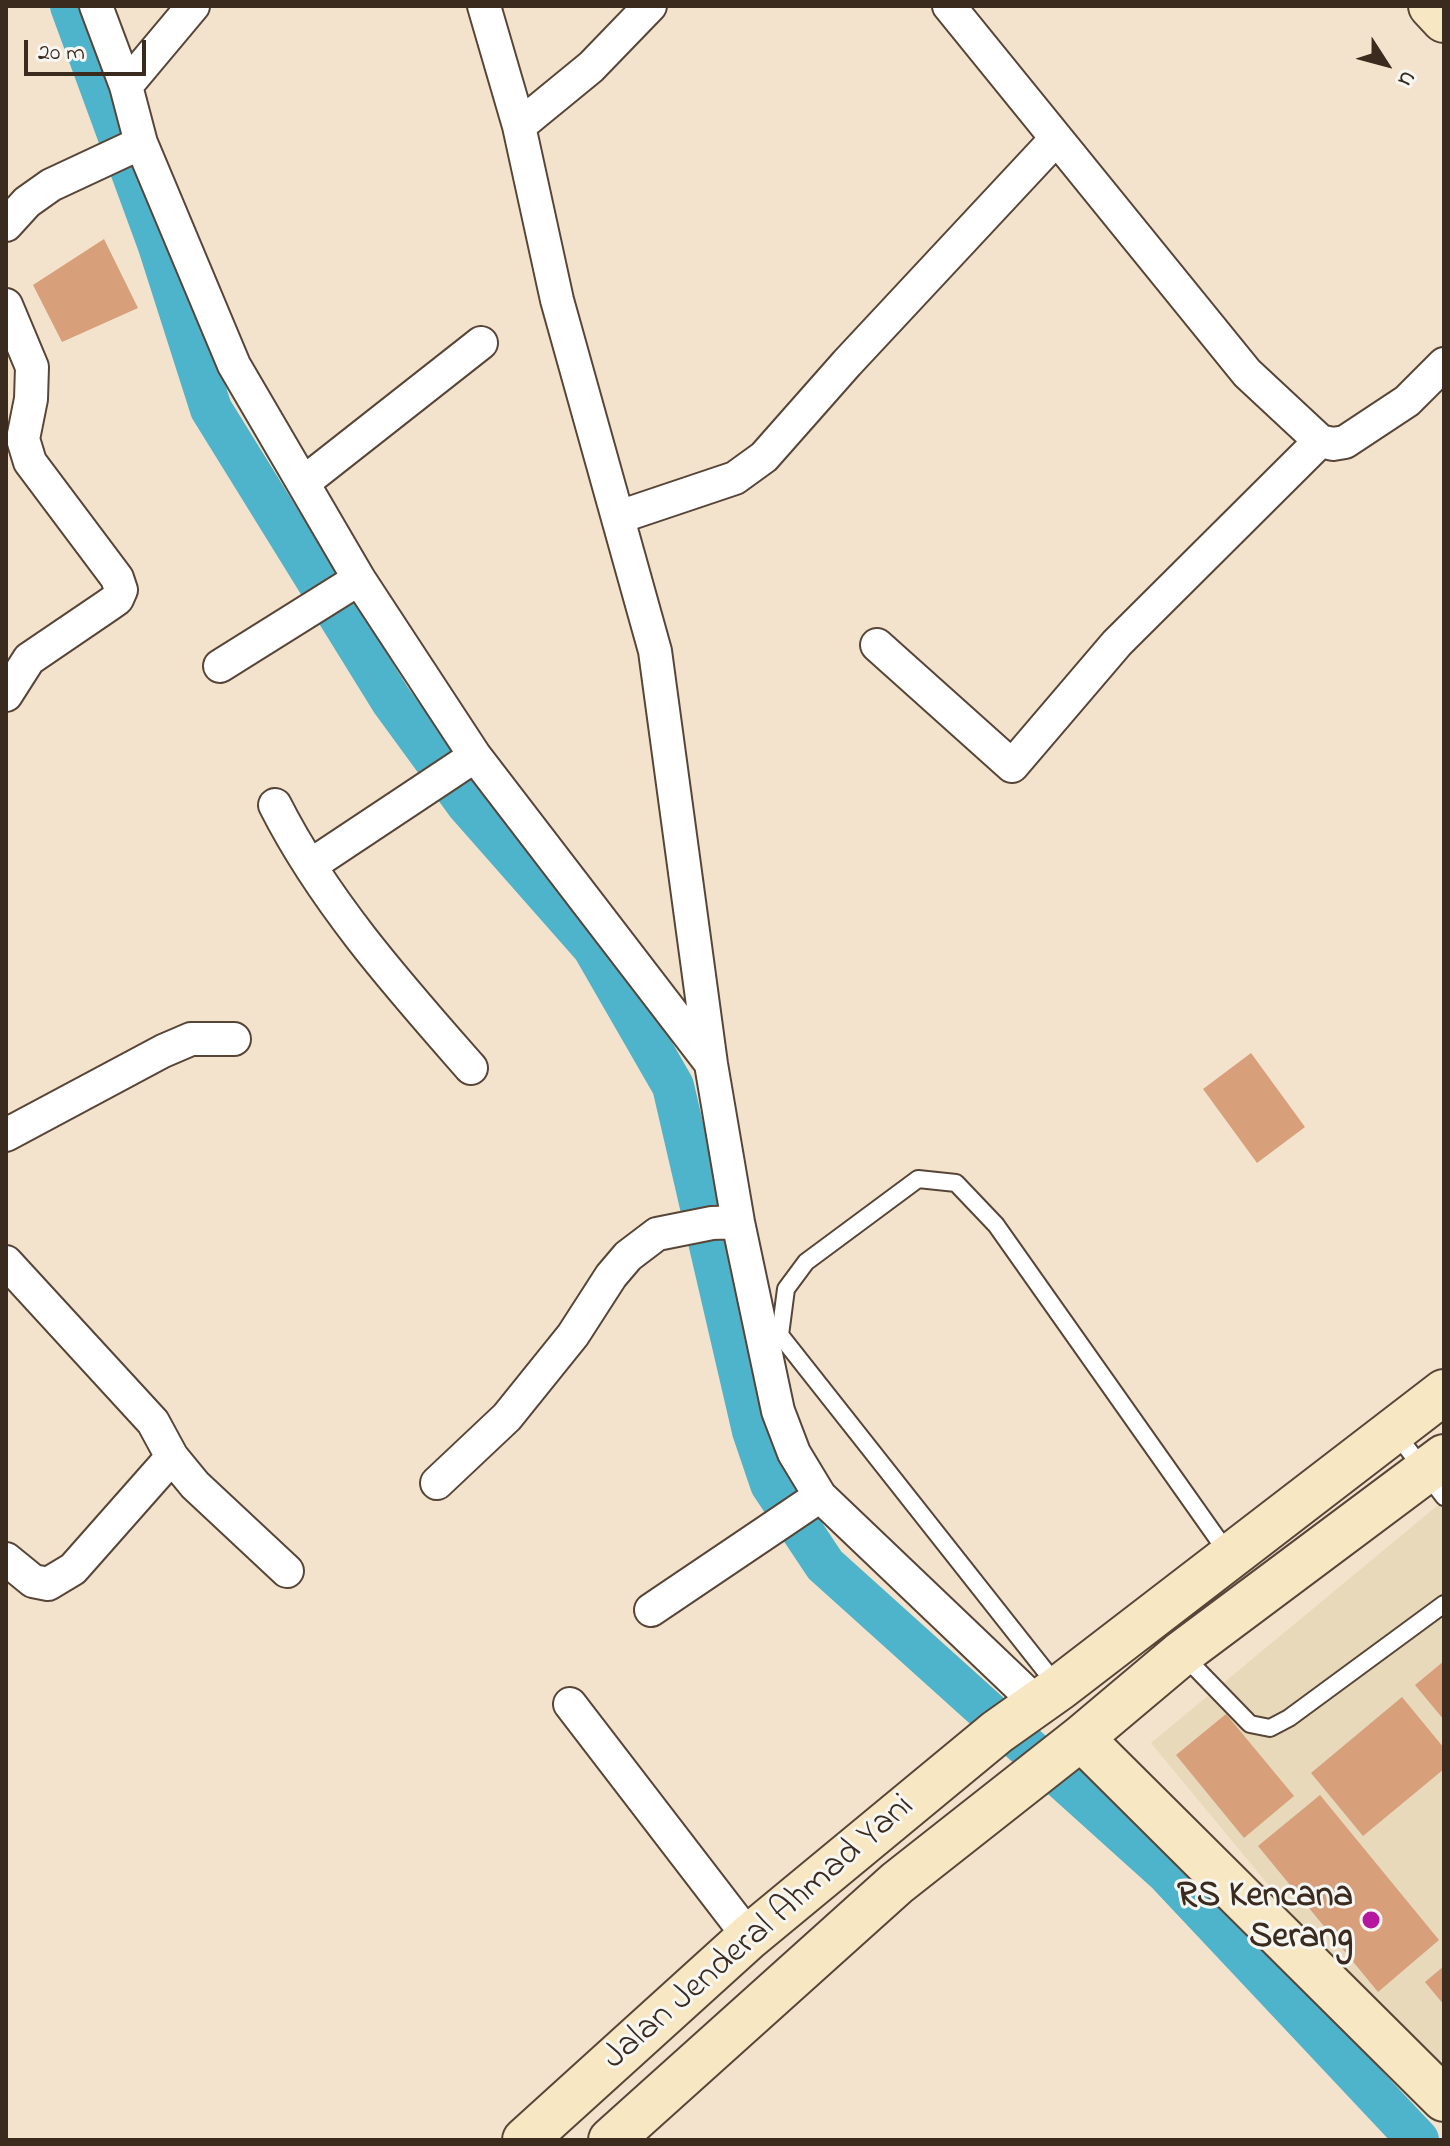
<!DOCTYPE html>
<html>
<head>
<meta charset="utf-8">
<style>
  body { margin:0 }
  #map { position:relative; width:1450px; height:2146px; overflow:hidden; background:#f4e3cc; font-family:"Indie Flower",sans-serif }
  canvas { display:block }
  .frame { position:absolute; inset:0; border:8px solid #3b2a1e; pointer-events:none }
  .north { position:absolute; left:1346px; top:24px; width:80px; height:80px; -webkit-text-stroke:6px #f6f6f2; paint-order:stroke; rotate:126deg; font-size:22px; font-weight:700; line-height:32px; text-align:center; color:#3b2a1e }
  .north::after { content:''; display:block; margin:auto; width:28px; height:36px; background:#3b2a1e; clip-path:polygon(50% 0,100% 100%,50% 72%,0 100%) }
  .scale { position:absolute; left:24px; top:40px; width:122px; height:36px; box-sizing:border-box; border:4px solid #3b2a1e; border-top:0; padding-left:10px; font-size:24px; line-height:28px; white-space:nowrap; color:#3b2a1e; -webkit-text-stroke:6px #f6f6f2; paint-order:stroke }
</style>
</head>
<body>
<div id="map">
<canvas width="1450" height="2146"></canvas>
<div class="frame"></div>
<div class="north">U</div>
<div class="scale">20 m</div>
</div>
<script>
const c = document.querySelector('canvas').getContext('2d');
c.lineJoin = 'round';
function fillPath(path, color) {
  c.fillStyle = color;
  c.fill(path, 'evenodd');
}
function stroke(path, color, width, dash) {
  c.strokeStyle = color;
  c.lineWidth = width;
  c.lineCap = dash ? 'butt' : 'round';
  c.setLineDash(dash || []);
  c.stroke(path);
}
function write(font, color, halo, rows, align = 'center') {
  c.font = font + ' "Indie Flower",sans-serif';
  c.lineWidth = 6;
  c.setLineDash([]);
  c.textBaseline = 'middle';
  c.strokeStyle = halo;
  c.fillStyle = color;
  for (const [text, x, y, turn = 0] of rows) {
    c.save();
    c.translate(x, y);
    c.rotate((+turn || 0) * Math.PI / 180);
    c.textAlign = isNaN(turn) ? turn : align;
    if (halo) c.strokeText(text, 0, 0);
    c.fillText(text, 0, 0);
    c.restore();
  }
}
fillPath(new Path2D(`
  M1444 1500V2097L1151 1743Z`), '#e8d9ba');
stroke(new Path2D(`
  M71 6 159 246 211 409 391 700 467 804 593 947 673 1086 753 1431 771 1484 825 1565 1168 1874 1418 2140`), '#4db4cb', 42);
fillPath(new Path2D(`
  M104 239 138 308 62 342 33 285Z
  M1251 1053 1305 1127 1257 1163 1203 1089Z
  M1444 1661V1720L1415 1685Z
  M1402 1697 1444 1748V1769L1363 1836 1311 1773Z
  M1226 1714 1294 1796 1244 1838 1176 1755Z
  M1320 1795 1439 1940 1378 1992 1258 1846Z
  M1444 1966V2005L1425 1982Z`), '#d89f7b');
const lane = new Path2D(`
  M1395 1432 1444 1497
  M1183 1655 1250 1724 1270 1728 1289 1718 1444 1604
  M1058 1687 780 1335 786 1289 806 1262 918 1179 956 1183 996 1225 1229 1555`);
const street = new Path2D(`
  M96 6 126 86 141 143 234 365 359 579 475 756 709 1061
  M484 6 519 126 557 300 655 651 711 1064 738 1222 778 1411 794 1453 820 1496 1037 1703
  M949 6 1247 373 1320 441 1333 444 1345 442 1407 401 1444 364
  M126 86 193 6
  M519 126 591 67 650 6
  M6 225 27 202 51 185 141 143
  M6 305 32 367 31 399 23 439 30 462 117 578 121 590 117 599 107 606 29 659 6 695
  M303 483 481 343
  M619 517 735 478 764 457 847 363 1056 139
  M877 645 1012 766 1117 643 1320 441
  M220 666 359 579
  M275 805C324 902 399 986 471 1068
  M311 865 475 756
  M6 1135 163 1051 191 1039H234
  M6 1262 153 1422 172 1457 195 1485 287 1571
  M437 1483 507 1417 573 1335 611 1276 628 1256 657 1234 712 1223 738 1222
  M6 1559 33 1581 48 1584 73 1569 172 1457
  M651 1610 820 1496
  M570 1704 749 1937`);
const secondary = new Path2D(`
  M1431 6 1444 20
  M1081 1738 1444 2099
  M525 2140 749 1937 997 1732 1059 1688 1444 1392
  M611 2140 897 1883 1081 1738 1182 1653 1444 1457`);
stroke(lane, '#574638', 20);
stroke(street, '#574638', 36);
stroke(secondary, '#574638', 48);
stroke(lane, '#fff', 16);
stroke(street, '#fff', 32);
stroke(secondary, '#f7e8c3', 44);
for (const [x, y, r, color] of [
  [1371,1920,10,"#b5179e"]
]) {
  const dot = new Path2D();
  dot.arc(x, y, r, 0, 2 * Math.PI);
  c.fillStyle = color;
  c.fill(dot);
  stroke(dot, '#f6f6f2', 3);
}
write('bold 36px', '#3b2a1e', '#f6f6f2', [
  ["RS Kencana",1353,1899],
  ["Serang",1353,1940]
], 'right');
write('36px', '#3b2a1e', '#f6f6f2', [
  ["Jalan Jenderal Ahmad Yani",760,1934,-41]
]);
</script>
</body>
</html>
